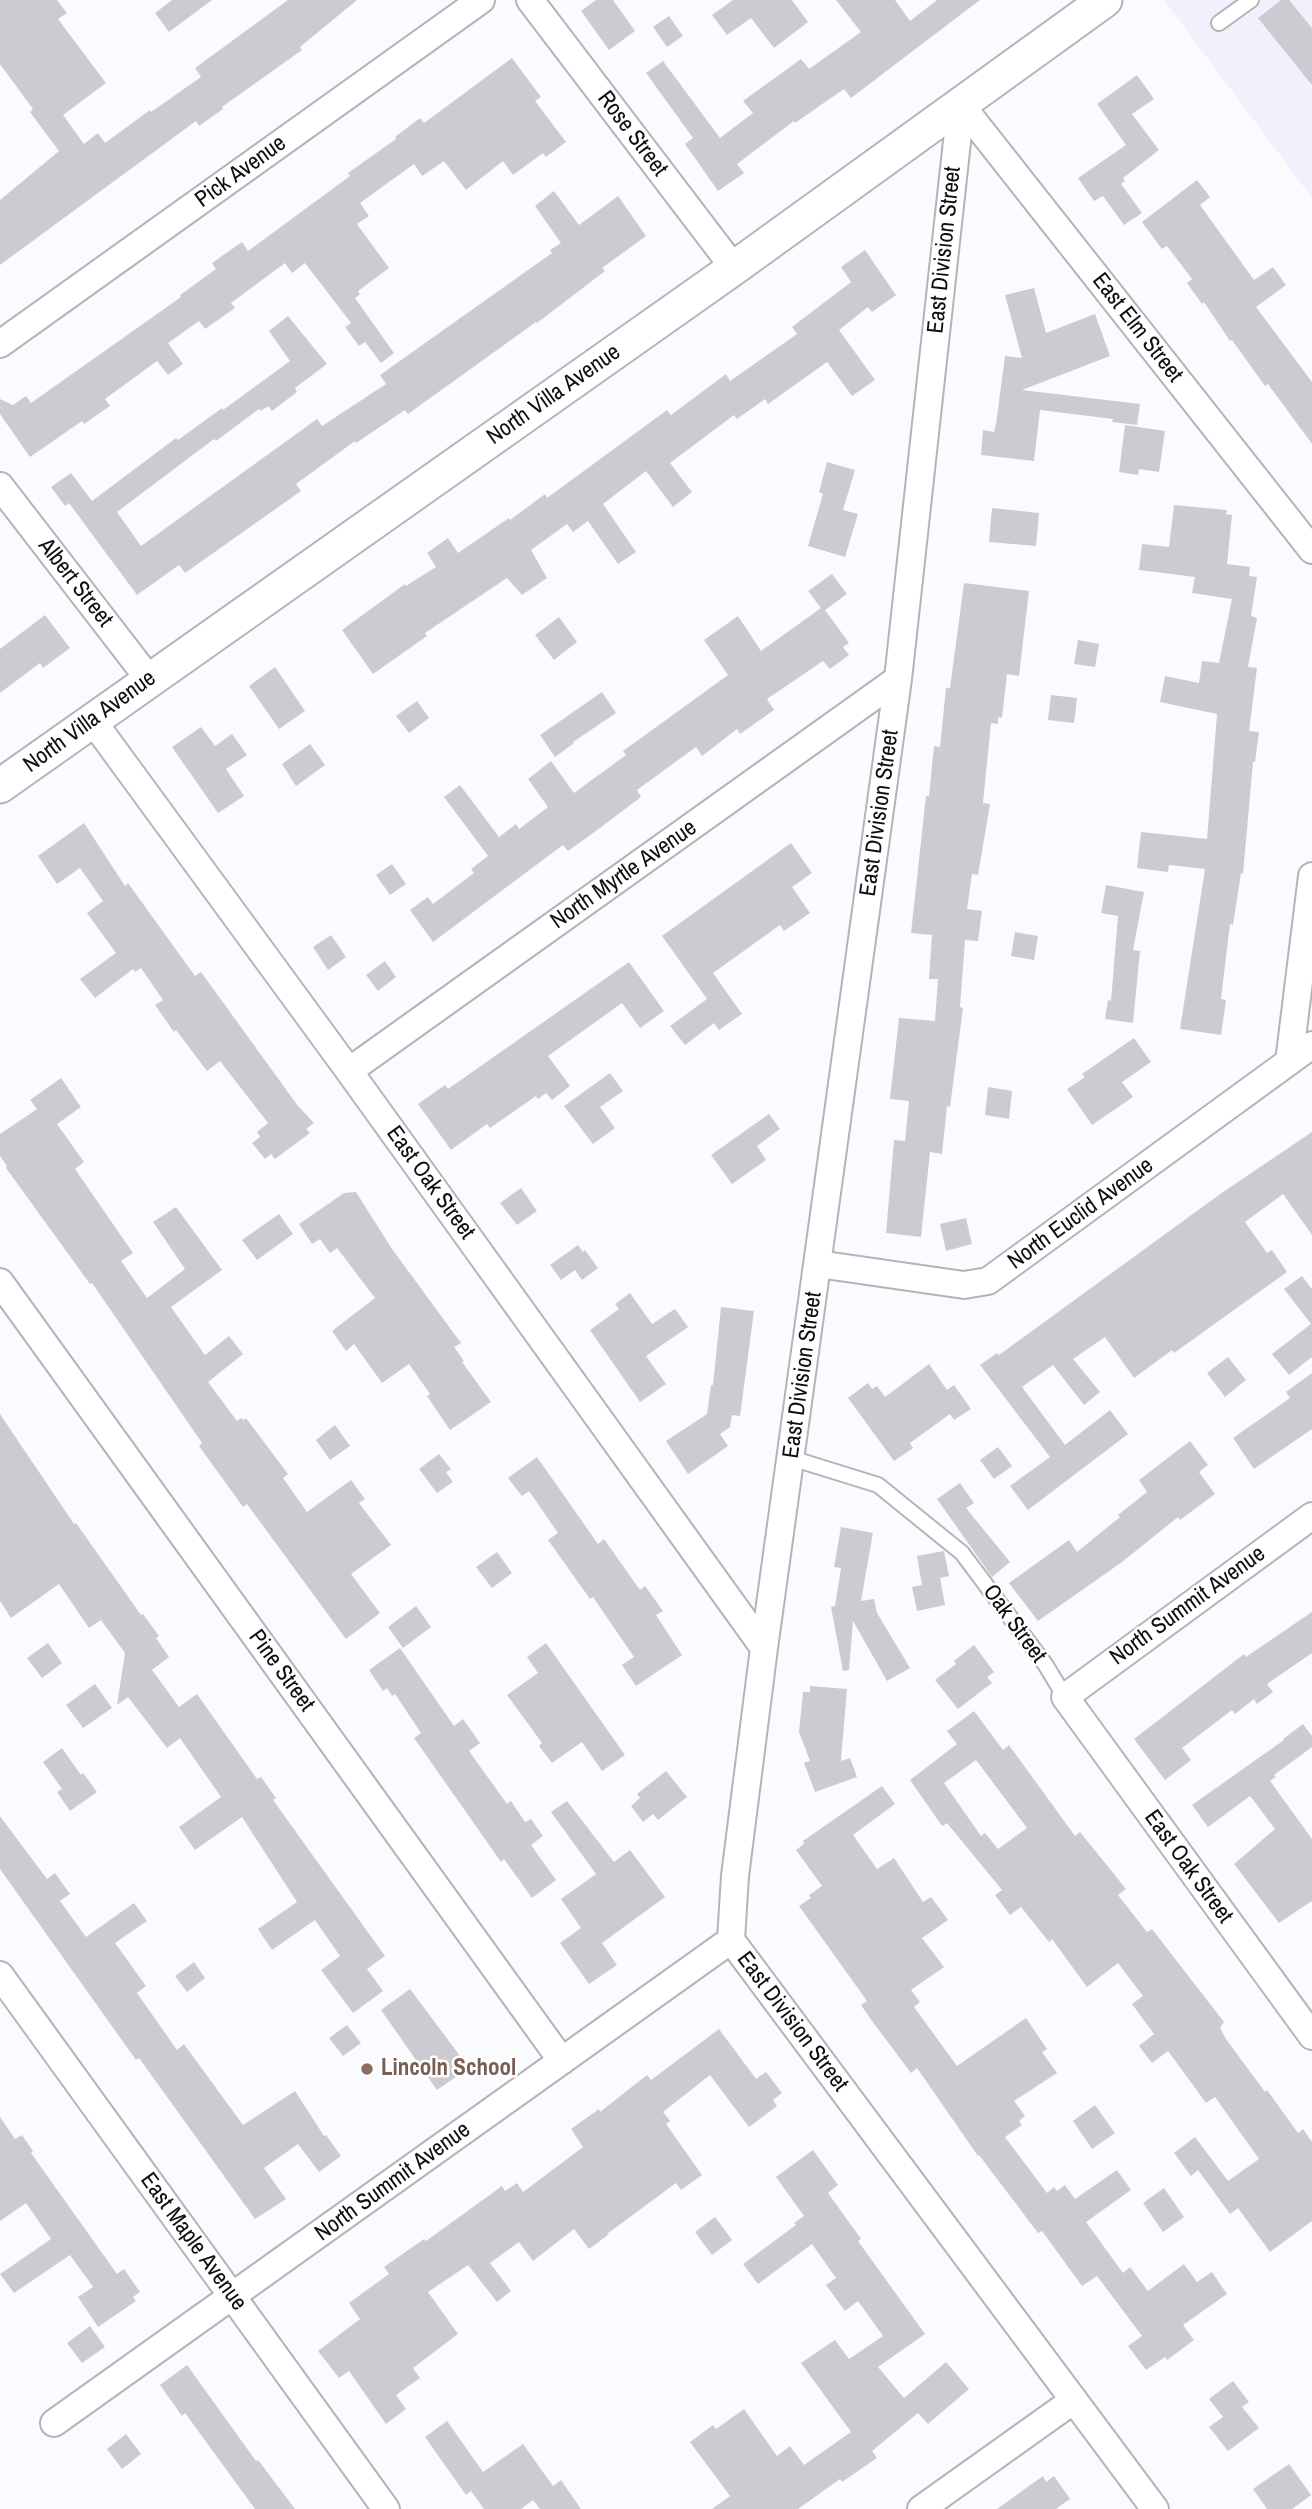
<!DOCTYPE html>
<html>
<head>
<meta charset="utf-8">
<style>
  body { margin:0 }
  canvas { display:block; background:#fbfbff }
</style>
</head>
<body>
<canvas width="1312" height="2509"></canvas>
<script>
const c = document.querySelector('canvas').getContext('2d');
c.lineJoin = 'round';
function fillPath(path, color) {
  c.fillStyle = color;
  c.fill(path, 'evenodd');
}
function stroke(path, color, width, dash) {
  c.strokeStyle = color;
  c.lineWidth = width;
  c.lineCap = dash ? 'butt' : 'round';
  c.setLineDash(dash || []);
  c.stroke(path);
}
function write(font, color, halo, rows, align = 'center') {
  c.font = font + ' "Archivo Narrow",sans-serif';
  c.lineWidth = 5;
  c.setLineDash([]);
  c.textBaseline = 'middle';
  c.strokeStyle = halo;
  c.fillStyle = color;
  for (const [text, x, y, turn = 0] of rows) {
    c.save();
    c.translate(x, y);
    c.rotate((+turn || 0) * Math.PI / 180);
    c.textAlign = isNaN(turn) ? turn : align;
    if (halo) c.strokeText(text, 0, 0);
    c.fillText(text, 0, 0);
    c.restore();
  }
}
fillPath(new Path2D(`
  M1164 0H1312V198Z`), '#f3effc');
fillPath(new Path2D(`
  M0 0H57L67 13 58 19 106 83 63 115 84 144 98 133 105 143 150 110 151 112 201 77 195 68 288 0H357L300 47 302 50 222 107 223 109 199 126 196 121 0 265V200L59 151 30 112 33 109 0 64Z
  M172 0H212L169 32 155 13Z
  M596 0H613L635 31 609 50 581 11Z
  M733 0H792L808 22 774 48 751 18 727 35 712 15Z
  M836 0H895L910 21 937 0H980L851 98 844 89 795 123 794 121 737 164 744 173 718 191 685 144 693 138 646 73 663 61 720 138 753 113 743 101 801 59 809 69 861 32Z
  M1281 0H1289L1312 28V85L1258 18Z
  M669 16 683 36 667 47 653 27Z
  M512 58 541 97 535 101 566 142 546 157 543 153 513 175 503 161 466 190 444 161 422 176 414 164 360 203 369 216 357 224 389 268 358 291 360 294 355 298 394 353 381 363 365 342 359 346 345 327 351 323 305 263 292 273 285 263 231 303 235 308 205 329 199 321 168 343 183 364 168 375 157 361 105 399 110 406 84 424 82 421 30 457 0 414V399L13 405 26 396 31 403 181 297 180 295 216 269 212 263 242 242 248 251 350 176 348 173 396 139 395 137 420 118 424 123Z
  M1137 75 1154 99 1132 114 1159 150 1123 178 1125 181 1121 184 1142 213 1124 225 1103 196 1094 201 1078 178 1126 145 1097 104Z
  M1197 180 1210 197 1200 205 1254 280 1273 267 1286 285 1256 307 1312 382V444L1268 384 1265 386 1232 340 1230 341 1204 302 1202 304 1187 283 1192 279 1167 246 1162 249 1142 222Z
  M554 191 579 225 618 196 646 236 602 268 605 271 537 323 536 322 408 414 405 410 356 443 355 441 296 484 301 491 185 573 179 565 137 595 69 503 65 506 51 487 71 473 92 501 176 438 178 440 222 408 223 410 290 361 269 331 288 316 327 364 295 388 297 392 272 411 268 406 261 411 259 409 216 441 214 439 117 512 141 546 317 419 322 426 386 384 380 375 552 253 550 250 561 243 535 206Z
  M865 250 896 295 872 312 868 307 839 330 875 380 852 396 827 362 768 404 765 399 737 419 734 415 670 463 692 492 673 507 646 471 603 504 636 552 618 564 588 521 573 532 567 524 531 550 547 578 522 595 507 578 425 633 427 636 373 674 342 630 405 584 406 586 436 567 427 553 448 538 458 553 509 518 510 520 545 494 547 498 667 410 671 415 726 374 730 381 797 334 792 327 851 282 841 267Z
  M1034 288 1046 333 1095 314 1110 356 1022 390 1140 404 1137 425 1112 422 1113 419 1040 410 1034 461 981 455 983 430 994 432 996 424 1005 356 1022 358 1005 295Z
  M1125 425 1165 431 1159 472 1139 469 1138 475 1119 472Z
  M827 462 855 470 843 510 858 514 845 557 808 546 823 494 819 492Z
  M1174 505 1227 510 1226 514 1232 515 1227 564 1250 567 1249 576 1257 577 1251 616 1257 618 1248 667 1257 668 1249 731 1259 732 1255 762H1253L1243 874 1241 873 1233 925 1230 924 1221 999 1226 1000 1221 1035 1180 1029 1205 869 1169 865 1168 872 1137 868 1141 832 1207 839 1217 714 1160 702 1165 676 1199 683 1202 661 1219 663 1232 599 1192 593 1195 577 1139 570 1142 544 1169 547Z
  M992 508 1039 513 1036 546 989 542Z
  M832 574 847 594 825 610 849 643 843 647 849 655 830 669 823 661 767 699 774 710 740 734 737 729 702 756 696 747 637 790 641 797 600 828 568 851 563 845 433 942 410 910 428 897 433 904 474 873 471 869 488 856 444 797 460 785 499 837 516 824 519 829 548 807 528 779 551 761 574 793 626 755 623 751 728 675 704 640 738 616 761 651 821 608 808 591Z
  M964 583 1029 591 1019 676 1007 674 1002 718 998 717V724L991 723 983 803 990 804 978 875 972 874 967 909 982 911 978 941 965 940 960 1007 963 1008 950 1107 947 1106 942 1154 930 1152 921 1237 886 1233 894 1140 905 1141 909 1101 890 1099 899 1018 935 1021 938 979H929L932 935 911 933 926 796H929L934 746 940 747 946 688H950Z
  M45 615 70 648 43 668 40 663 0 693V649Z
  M559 617 577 642 554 660 535 635Z
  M1078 640 1099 644 1095 667 1074 664Z
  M275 667 305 711 279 729 249 686Z
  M602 692 616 713 573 742 574 743 555 757 540 735Z
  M1051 695 1077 698 1074 723 1048 720Z
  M417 701 429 718 409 733 396 716Z
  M201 727 215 746 232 734 247 755 226 769 244 796 218 813 172 747Z
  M310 744 325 765 296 786 282 764Z
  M84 823 125 886 128 883 195 976 201 972 298 1106 314 1123 306 1129 310 1133 275 1159 271 1154 265 1159 252 1143 260 1137 257 1132 268 1123 220 1061 207 1071 176 1030 174 1032 155 1005 163 1000 141 968 135 972 133 969 95 998 80 979 116 953 87 913 103 901 80 868 57 884 38 856Z
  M791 843 812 873 792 887 810 913 784 931 780 925 713 973 742 1014 719 1030 714 1023 685 1045 670 1026 707 999 662 936Z
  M392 864 406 884 390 895 376 875Z
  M1106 885 1144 892 1133 950 1140 951 1133 1023 1105 1019 1108 1000 1111 1001 1118 916 1101 913Z
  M1015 932 1038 936 1034 960 1011 956Z
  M331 935 346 957 328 970 313 947Z
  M385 961 396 977 378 991 366 975Z
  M629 962 664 1011 640 1028 622 1003 548 1056 570 1086 552 1100 546 1093 538 1099 536 1096 490 1128 487 1124 451 1150 418 1104 445 1085 448 1089Z
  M1134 1038 1151 1062 1122 1082 1133 1097 1092 1125 1067 1089 1085 1077 1082 1074Z
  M610 1073 623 1091 600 1107 615 1128 593 1144 564 1106Z
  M61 1078 81 1107 57 1124 84 1162 75 1169 133 1253 121 1261 147 1298 185 1269 153 1222 176 1207 222 1270 171 1307 205 1355 229 1336 243 1354 208 1382 237 1421 241 1418 244 1420 246 1418 288 1474 283 1478 307 1512 351 1480 365 1499 359 1503 391 1545 351 1574 380 1613 346 1639 247 1504 243 1507 199 1446 202 1443 92 1283 90 1284 6 1168 7 1166 0 1156V1134L37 1109 30 1100Z
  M988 1087 1012 1091 1009 1119 985 1115Z
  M769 1114 780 1129 757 1146 766 1160 732 1184 711 1155Z
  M1312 1132V1235L1283 1194 1245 1222 1267 1253 1272 1250 1287 1272 1174 1353 1172 1350 1134 1378 1105 1337 1073 1359 1100 1392 1084 1405 1053 1365 1022 1387 1065 1445 1110 1410 1128 1434 1028 1510 1010 1486 1050 1457 980 1365 997 1353 999 1355 1223 1192Z
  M521 1188 537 1211 517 1225 500 1203Z
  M356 1192 392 1249 461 1343 454 1347 464 1361 462 1362 491 1402 450 1430 427 1396 430 1394 409 1364 382 1383 354 1344 346 1351 332 1331 375 1298 337 1248 330 1253 320 1239 312 1244 299 1224 344 1193Z
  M279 1214 293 1234 257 1260 242 1240Z
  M966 1218 972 1244 946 1251 940 1224Z
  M578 1245 583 1252 585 1250 598 1268 582 1280 575 1270 561 1280 550 1265Z
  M1302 1276 1312 1289V1357L1289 1375 1272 1354 1311 1324 1284 1289Z
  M630 1293 652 1324 675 1309 688 1327 646 1356 666 1384 640 1402 590 1330 619 1309 615 1304Z
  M721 1307 754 1311 740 1416 732 1415 730 1427 720 1434 728 1446 688 1474 666 1441 707 1414 711 1385H713Z
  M1228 1357 1246 1380 1225 1397 1207 1373Z
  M929 1364 947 1390 954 1385 971 1409 954 1420 950 1414 910 1443 913 1448 894 1461 848 1398 868 1383 872 1389 877 1386 885 1397Z
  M1312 1373V1429L1254 1469 1233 1438 1290 1398 1286 1392Z
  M0 1414 74 1524 76 1523 141 1615 143 1614 159 1636 156 1638 169 1657 152 1670 179 1707 197 1694 257 1779 261 1777 276 1798 273 1800 385 1956 367 1969 383 1991 353 2013 321 1970 340 1956 315 1920 272 1950 258 1929 297 1902 242 1817 195 1850 179 1827 221 1797 180 1738 167 1748 128 1697 117 1705 125 1653 101 1620 89 1628 59 1584 11 1618 0 1601Z
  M335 1425 350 1446 330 1460 316 1440Z
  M1190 1441 1208 1465 1199 1472 1215 1494 1180 1520 1178 1517 1122 1562 1038 1621 1009 1583 1069 1540 1077 1552 1120 1517 1118 1515 1147 1492 1139 1480Z
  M998 1447 1012 1466 994 1479 980 1460Z
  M439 1454 451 1469 446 1472 453 1482 437 1493 419 1469Z
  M537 1457 598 1544 604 1539 640 1590 645 1586 663 1611 656 1615 682 1655 636 1686 622 1665 634 1657 593 1597 590 1599 548 1540 558 1533 529 1491 522 1496 508 1478Z
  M960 1483 974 1503 966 1508 1010 1562 992 1577 937 1499Z
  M841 1527 873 1533 861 1601 874 1599 877 1613 910 1668 887 1681 853 1621 849 1670 843 1671 831 1607 835 1606 841 1568 834 1567Z
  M944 1551 949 1576 940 1578 945 1605 917 1611 912 1587 922 1585 917 1556Z
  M497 1552 512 1573 492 1588 476 1567Z
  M416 1606 431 1627 403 1648 388 1627Z
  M1312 1612V1653L1267 1684 1273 1692 1257 1704 1254 1699 1235 1714 1232 1710 1182 1748 1191 1760 1165 1780 1134 1739 1244 1654 1246 1657Z
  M48 1643 62 1663 42 1678 27 1658Z
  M546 1643 625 1755 602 1771 582 1742 552 1763 539 1746 542 1743 507 1695 538 1673 527 1657Z
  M974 1645 994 1672 987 1677 992 1683 958 1709 935 1680 956 1664 954 1661Z
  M400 1648 454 1726 463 1719 480 1743 469 1751 507 1804 511 1801 525 1822 531 1819 543 1836 531 1845 556 1880 532 1898 504 1859 501 1862 414 1738 421 1733 395 1694 392 1696 387 1688 383 1691 369 1670Z
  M95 1684 112 1708 83 1728 66 1705Z
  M810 1686 847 1689 841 1761 850 1758 857 1777 815 1792 804 1763 810 1761 799 1732 803 1692H810Z
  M974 1711 1003 1750 1009 1745 1075 1836 1080 1832 1126 1889 1118 1895 1147 1932 1152 1929 1224 2022 1220 2028 1226 2039 1265 2092 1267 2090 1298 2133 1303 2129 1312 2142V2221L1270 2252 1238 2208 1230 2214 1198 2170 1191 2176 1174 2153 1195 2137 1228 2181 1259 2159 1215 2097 1206 2103 1168 2051 1152 2063 1139 2046 1154 2034 1132 2004 1143 1996 1118 1963 1087 1987 1052 1939 1049 1942 1021 1907 1010 1915 995 1895 1002 1890 947 1823 942 1826 910 1780 957 1744 947 1731ZM976 1760 1027 1828 998 1849 985 1833 981 1836 944 1783Z
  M1303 1724 1312 1736V1747L1274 1775 1276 1777 1270 1781 1312 1839V1901L1279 1923 1234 1864 1275 1829 1250 1796 1208 1827 1192 1805 1284 1740 1283 1739Z
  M62 1748 81 1775 83 1773 97 1792 70 1811 57 1792 62 1789 43 1762Z
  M666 1771 687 1797 658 1820 653 1814 643 1822 631 1806 640 1798 637 1794Z
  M882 1786 895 1804 853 1835 877 1869 894 1858 923 1902 931 1897 948 1920 922 1938 944 1967 911 1990 920 2002 914 2007 957 2066 1026 2018 1047 2049 1042 2052 1057 2073 1014 2101 1025 2116 1019 2121 1022 2125 1005 2137 1047 2193 1054 2187 1057 2191 1065 2185 1075 2199 1117 2170 1131 2190 1086 2222 1123 2273 1130 2267 1148 2291 1184 2264 1197 2282 1212 2272 1227 2294 1183 2325 1194 2340 1167 2360 1165 2357 1146 2370 1128 2346 1142 2336 1097 2276 1082 2286 1042 2231 1038 2233 979 2155 978 2156 917 2068 911 2073 872 2021 861 2005 867 2001 799 1906 811 1898 809 1895 822 1886 796 1850 804 1844 803 1841Z
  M567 1801 614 1862 630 1850 665 1897 602 1943 617 1965 589 1984 560 1943 581 1928 561 1899 596 1874 551 1812Z
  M0 1816 47 1879 55 1873 70 1894 60 1901 86 1937 134 1903 147 1921 115 1943 146 1986 137 1993 177 2050 184 2044 243 2125 295 2091 324 2136 326 2135 341 2156 319 2172 298 2144 264 2168 286 2199 255 2219 139 2058 136 2060 0 1869Z
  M194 1962 205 1978 187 1992 175 1976Z
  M410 1989 469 2068 437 2090 381 2010Z
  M347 2025 361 2043 343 2056 329 2038Z
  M719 2029 756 2079 766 2072 782 2093 773 2100 777 2106 749 2127 710 2075 663 2112 670 2121 666 2124 702 2175 681 2190 676 2183 607 2234 608 2235 589 2249 574 2229 533 2261 519 2242 490 2263 511 2291 497 2302 468 2265 428 2292 458 2334 413 2368 420 2378 396 2395 406 2409 386 2424 349 2371 339 2378 318 2351 360 2319 349 2303 389 2274 384 2267 424 2239 426 2241 502 2186 505 2191 517 2183 523 2192 583 2147 571 2129 599 2109 600 2112 647 2075 651 2080Z
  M1095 2105 1115 2133 1092 2149 1073 2121Z
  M0 2117 15 2139 22 2135 33 2151 31 2153 117 2274 124 2269 140 2292 133 2297 136 2301 98 2327 78 2297 93 2287 70 2255 14 2293 0 2274 51 2239 26 2203 0 2221Z
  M813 2150 838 2185 828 2193 861 2239 858 2241 925 2334 878 2367 904 2398 946 2362 969 2389 928 2424 918 2413 872 2451 877 2458 842 2482 840 2479 798 2509H712L730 2496 690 2442 713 2425 716 2429 744 2409 777 2456 790 2446 804 2465 851 2432 801 2363 835 2340 849 2359 883 2336 858 2301 845 2311 826 2285 836 2278 812 2244 758 2284 743 2264 796 2225 794 2223 804 2216 776 2177Z
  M1164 2188 1184 2217 1163 2232 1143 2203Z
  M715 2217 732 2240 712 2255 695 2232Z
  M90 2326 105 2347 82 2363 67 2343Z
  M187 2365 256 2461 258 2460 295 2509H255L185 2413 182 2416 160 2385Z
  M1233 2381 1249 2402 1242 2407 1259 2428 1228 2451 1209 2427 1223 2417 1209 2399Z
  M447 2421 483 2472 523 2444 553 2486 561 2480 581 2509H540L533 2500 521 2509H484L471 2491 466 2495 425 2437Z
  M126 2434 141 2454 122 2469 107 2449Z
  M1289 2464 1311 2495 1292 2509H1267L1253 2489Z
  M1043 2476 1046 2482 1054 2476 1070 2499 1056 2509H997Z`), '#cbcbd1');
const service = new Path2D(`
  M1219 23 1251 0
  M791 1458 878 1485 962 1553 1045 1664 1065 1697`);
const minor = new Path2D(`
  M530 0 734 268
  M961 105 898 679 764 1648 735 1876 731 1940 1155 2509
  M961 105 1312 550
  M0 344 481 0
  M0 486 149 679
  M92 720 349 1071 764 1648
  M1289 1062 1312 876
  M349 1071 898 679
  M818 1264 964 1285 988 1281 1312 1045
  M0 1282 562 2061
  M1312 1516 1065 1697 1312 2036
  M0 1975 386 2509
  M54 2423 731 1940
  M921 2509 1074 2400`);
const tertiary = new Path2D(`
  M0 786 734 268 1105 0`);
stroke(service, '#b3b4ba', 18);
stroke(minor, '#b3b4ba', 30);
stroke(tertiary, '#b3b4ba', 37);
stroke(service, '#fff', 14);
stroke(minor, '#fff', 26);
stroke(tertiary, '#fff', 33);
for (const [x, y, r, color] of [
  [367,2069,7,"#8d6e63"]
]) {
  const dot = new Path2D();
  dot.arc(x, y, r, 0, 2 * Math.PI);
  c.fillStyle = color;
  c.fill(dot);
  stroke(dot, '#fff', 2.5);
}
write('23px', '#0e0e10', '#fff', [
  ["Rose Street",632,134,53],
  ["Pick Avenue",241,172,-36],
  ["East Division Street",945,250,-84],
  ["East Elm Street",1137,328,52],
  ["North Villa Avenue",554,395,-35],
  ["Albert Street",75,583,52],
  ["North Villa Avenue",90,722,-36],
  ["East Division Street",880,813,-82],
  ["North Myrtle Avenue",624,875,-35],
  ["East Oak Street",430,1183,54],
  ["North Euclid Avenue",1081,1214,-36],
  ["East Division Street",803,1375,-82],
  ["North Summit Avenue",1188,1606,-36],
  ["Oak Street",1014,1624,54],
  ["Pine Street",281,1671,54],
  ["East Oak Street",1188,1867,54],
  ["East Division Street",792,2022,53],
  ["North Summit Avenue",393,2182,-36],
  ["East Maple Avenue",193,2242,54]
]);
write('bold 23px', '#785e54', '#fff', [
  ["Lincoln School",381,2069]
], 'left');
</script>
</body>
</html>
